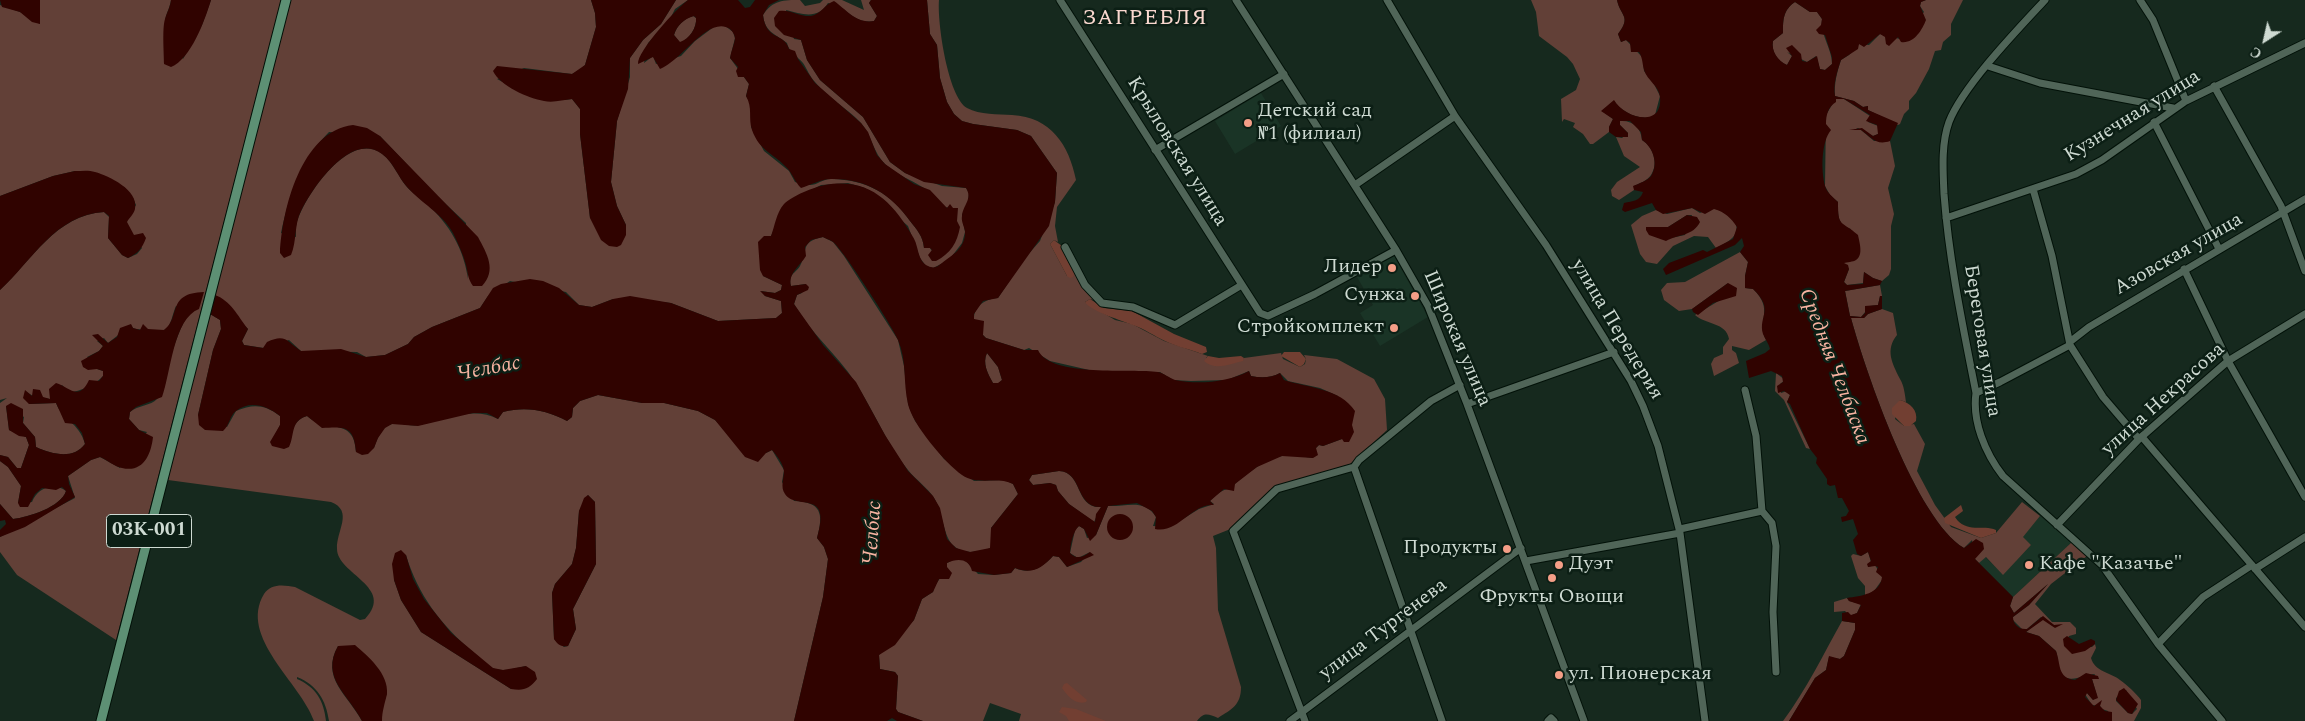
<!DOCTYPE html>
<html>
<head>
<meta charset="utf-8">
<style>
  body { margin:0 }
  #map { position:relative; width:2305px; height:721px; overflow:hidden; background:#16291e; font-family:Spectral,serif }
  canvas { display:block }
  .north { position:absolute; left:2240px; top:15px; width:50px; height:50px; -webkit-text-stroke:4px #0c1f15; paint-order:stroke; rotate:215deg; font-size:14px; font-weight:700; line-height:20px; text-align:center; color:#cedad2 }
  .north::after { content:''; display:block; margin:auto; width:18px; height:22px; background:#cedad2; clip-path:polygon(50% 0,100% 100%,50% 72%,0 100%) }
</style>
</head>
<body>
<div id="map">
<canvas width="2305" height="721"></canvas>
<div class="north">С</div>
</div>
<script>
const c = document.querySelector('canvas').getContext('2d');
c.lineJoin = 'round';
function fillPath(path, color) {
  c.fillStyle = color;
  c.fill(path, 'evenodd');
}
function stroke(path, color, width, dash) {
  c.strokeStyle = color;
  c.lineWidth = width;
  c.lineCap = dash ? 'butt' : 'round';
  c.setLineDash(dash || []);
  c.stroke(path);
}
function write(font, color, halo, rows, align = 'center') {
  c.font = font + ' Spectral,serif';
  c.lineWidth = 5;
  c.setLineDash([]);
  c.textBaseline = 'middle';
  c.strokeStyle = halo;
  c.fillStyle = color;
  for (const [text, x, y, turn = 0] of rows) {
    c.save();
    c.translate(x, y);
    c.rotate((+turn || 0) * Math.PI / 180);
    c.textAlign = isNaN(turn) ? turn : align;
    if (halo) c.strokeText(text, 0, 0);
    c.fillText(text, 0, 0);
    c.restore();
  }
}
fillPath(new Path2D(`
  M1261 93 1281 126 1235 154 1215 121Z
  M1394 256 1428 317 1380 346 1360 313 1373 305 1357 277Z
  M2040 516 2072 542 2013 597 1979 563 1985 557 2003 574 2031 545 2022 537Z`), '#1a3426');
fillPath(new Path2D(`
  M40 0H171C170 8 165 15 165 23 165 35 177 49 183 59L202 25 211 0H281L116 640 17 575 0 552V537L75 498 68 476 91 460 100 457 120 468 147 432 139 430 129 419 130 412C138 405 151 406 157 399 168 389 165 375 169 362 174 347 180 324 191 312L176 306C173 312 171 326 166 329 162 332 138 330 133 328L131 325 108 343 104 338 97 341 103 346 99 351 87 357 97 369 103 371V376C96 384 80 392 69 392L62 385 50 399 33 396 25 391 29 404 56 403C62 420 79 422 85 444 73 460 52 454 36 447L35 437 23 423 24 417 6 406 9 430 26 437 29 445 21 468H17L8 457 0 455V403L7 398 0 400V290C32 260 56 215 104 212L109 217 108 238 122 255 128 258 137 254 142 248 129 229 126 222 136 205 133 198 124 187 75 171 53 176 0 196V5L20 12 40 24Z
  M291 0H591L595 13 596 27 585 65 580 70 572 74 524 68 497 79C521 92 544 103 572 99L580 109V134L590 218 626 225 617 206 611 182 617 121 630 77V58L643 40 661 24 676 0H688L675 9 668 23 648 43 644 63 653 56 656 64 681 56 695 41 715 26 724 25 733 32 735 38 730 58 749 84 746 96 751 104V127L764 151 789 171 795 182C799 183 806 185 810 185 817 185 824 178 832 179 866 180 891 193 910 221 917 230 923 236 924 248H930L932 251C941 239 964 223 953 208L943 207C931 185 904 181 886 165 873 153 872 136 861 123 847 108 828 98 815 82 810 77 807 69 803 63 797 56 789 52 787 43 774 33 765 32 763 15 773 0 783 0 800 0L805 6 820 3 823 0H842L864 10 861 0H871L869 3 877 16 874 21C853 25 848 6 828 3 818 20 802 14 786 10L794 39 801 40 807 60 820 80 863 117 890 162 905 173 942 186 966 188 969 193 968 202 962 215 965 232 962 243 949 260 933 268 926 266 920 258 908 226 865 188 848 183 821 185 785 204 771 236 763 276 782 285 781 290 775 293 761 291 765 296 781 301 782 313 776 318 718 321 671 303 652 301 613 299 592 307 579 305 566 292 510 281 488 296 480 308 432 327 414 337 408 344 385 355 366 357 357 352 301 351 289 340 264 348 244 345 242 341 248 329 215 295ZM329 132 380 136 434 193 466 223 468 279C464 249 449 224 427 204 421 198 412 193 407 187 396 174 391 156 375 150 344 138 304 198 297 222 295 227 296 232 296 237L281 233C290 193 299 163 329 132Z
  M927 0H939C937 22 948 97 967 108 980 115 998 114 1012 115 1051 117 1069 145 1076 180L1057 207 1055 226 1058 242 1054 240 1050 244 1067 276 1075 271 1094 300 1090 299 1085 302 1115 320 1132 324 1164 341 1208 356 1206 358 1242 361 1244 358 1281 353 1283 359 1300 367 1305 364 1306 359 1304 355 1337 359 1374 379 1385 399 1387 430 1350 464 1277 486 1233 528 1213 536 1216 548 1218 610 1241 687C1241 705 1232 709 1218 718 1208 714 1204 712 1197 721H1019L1021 714 990 703 983 721H923L898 712 896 709 898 676 895 672 880 669 879 655 914 620 922 599 933 592C935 581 947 573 947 563L955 559 965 560 978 574 994 575 1011 573 1015 568C1030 575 1043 567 1053 556L1059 557 1067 567 1081 562 1090 552 1078 558 1070 553 1075 530 1079 526 1084 529 1087 538 1096 535 1108 506C1126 507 1144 498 1156 517L1153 526 1170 527 1199 509 1214 504 1210 501C1216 495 1222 489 1230 489 1241 477 1265 459 1282 456 1291 454 1304 457 1313 458L1316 448 1319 445 1323 446 1342 439 1338 396 1320 388 1288 381 1280 373C1271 378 1261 378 1251 376L1249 371 1227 380 1191 381 1173 380 1160 372H1098L1050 361 1029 348 1024 350 986 338 983 335V328L974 319C974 305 986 299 998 298L1024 259 1040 241 1055 202 1057 173 1031 136 1017 130 973 124 962 121 954 114 947 102 940 78 937 45 930 34Z
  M1531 0H1617C1620 16 1632 16 1618 34L1621 42 1626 40 1643 58 1644 71 1653 82 1660 96 1655 115C1643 123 1621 112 1614 101L1602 111 1613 119 1609 127V132L1593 144H1590L1583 134 1573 127 1575 123 1564 119 1562 122 1561 99 1576 90 1580 79 1573 64 1567 57 1539 36 1536 12Z
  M1926 0H1963L1951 24V35L1943 42 1941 50 1935 51 1929 69 1916 93 1909 101V109L1904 114 1900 124 1898 125 1868 110V106L1863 107 1854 101 1835 96C1834 84 1837 72 1841 60L1849 55 1859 44 1869 45 1880 34 1900 39 1924 12 1920 6 1921 2Z
  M1795 2 1810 12H1817L1822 19C1820 35 1832 48 1832 64L1825 70 1820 69 1816 56 1807 62 1787 52 1792 56 1787 65C1777 61 1771 51 1773 41L1783 33C1783 20 1783 10 1795 2Z
  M693 16 696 18C697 28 689 39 680 43L674 35C677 25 684 19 693 16Z
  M1836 98 1844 99 1870 116 1868 122 1878 126V134L1873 136 1858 128 1854 130H1861L1874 141H1890L1895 166 1888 188 1894 214 1891 226V269L1889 275 1882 281 1873 278 1864 272 1863 283 1847 285 1844 282 1849 269 1843 264 1851 229C1837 225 1838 215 1838 202L1830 195 1825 186 1826 115Z
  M1620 121C1633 120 1641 128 1642 140 1653 147 1659 163 1651 175 1647 181 1640 183 1634 186V190L1619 200 1612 196 1611 190 1617 182 1640 167 1624 156 1616 137 1622 138 1628 133 1620 125Z
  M1692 208 1700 213C1705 211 1711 208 1716 209 1721 210 1725 213 1730 217 1746 231 1730 242 1716 248L1708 237 1694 236 1673 246 1657 264 1646 262 1640 254 1631 225 1642 216 1656 210 1667 214ZM1687 215H1692L1685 235 1671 238 1649 227H1668Z
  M823 237 833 242 844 256 898 340 904 366 908 404 915 421 944 459 974 481 1005 480 1013 484 1018 494 991 528V548C979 552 964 555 954 546 943 537 943 512 934 498 928 488 916 480 908 470 886 443 874 411 855 382 837 354 811 334 794 304L797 295 802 293 806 284 791 286C788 274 795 274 800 266 809 250 799 242 823 237Z
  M1740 252 1748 262 1745 276V288L1753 289C1775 310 1756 321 1766 340L1749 350 1732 346V350L1736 353 1739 363 1714 376 1711 364 1714 358 1723 354V347L1729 339C1726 322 1706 325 1695 315L1722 299 1728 283 1692 309 1679 311 1664 300 1661 290 1667 283 1685 282Z
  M1880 285 1882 296H1880L1878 305 1870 306 1861 317 1850 316 1845 291Z
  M1882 309 1893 313 1897 335C1885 350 1892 363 1900 379 1904 385 1905 395 1906 402L1900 400 1895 419 1904 426 1914 424 1925 444 1917 471 1935 505 1951 527 1981 538 1996 533 2022 502 2040 516 2023 537 2031 545 2003 575 1986 557 1979 563 1975 559 1972 540 1964 548C1916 519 1866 373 1851 318H1864L1868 314Z
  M210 314 220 320 221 329 213 350 198 415 227 427 236 411C253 404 264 404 280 416V425L275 435 291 442C291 430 295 419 307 416 327 434 354 416 356 452L374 448C377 439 382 426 392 424 401 422 411 427 419 425 445 420 473 406 498 419L503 412C526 406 546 410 567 421L572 417 573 408 580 401 598 395 642 403H664L698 411 715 420 730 436 766 453 772 450 784 470 782 482 794 501C821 502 824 513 817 538L824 547 828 559 823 597 794 721H382V708L387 693 338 646C320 678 348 695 362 721H329C326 700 317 685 297 677V679C316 687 324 701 326 721H314C301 683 238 637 264 594 271 583 284 585 295 587L360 620 365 619C396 587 337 574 337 549 336 531 354 511 331 502L168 480ZM588 495 595 502 596 564 573 609 576 629 568 646 564 647 554 639 552 593 555 584 572 564 576 548 579 511ZM406 555C418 595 441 625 473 652 480 658 487 666 495 669 505 672 516 668 526 666L511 689 421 632 401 600 394 580Z
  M987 353 998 367 1002 380 998 384 993 383C988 374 982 363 987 353Z
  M1776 373 1785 380 1780 384 1781 393 1787 391 1790 395 1787 402 1810 449 1806 448 1784 400 1775 391Z
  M0 461 8 467 21 486 18 503 32 502C37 488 54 482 66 491 61 507 29 517 13 519L0 504Z
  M1059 471C1083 472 1075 509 1101 507L1094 522 1069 504 1058 491 1056 485 1050 483 1033 485 1029 480 1032 475Z
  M2072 542 2087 556 2051 584 2035 604 2052 622H2070L2076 628V634L2069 636 2064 646 2092 647 2095 644 2096 648 2091 658C2095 672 2110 672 2120 680 2127 685 2136 693 2141 700V708L2134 721H2112L2108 711 2102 709 2100 706 2092 705 2085 694 2087 693 2093 700 2097 696 2092 679 2095 674C2082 675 2064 687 2059 668 2057 662 2058 657 2056 651L2039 636 2026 632 2043 619 2054 627 2060 625H2054L2041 617 2027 629H2022L2013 620V617L2029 605 2048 584 2014 613 2010 606 2013 597ZM2126 690 2137 709 2132 714 2128 713 2116 701V698Z
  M1868 552 1871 562 1868 567 1875 565 1882 577V580L1874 591 1865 596V586L1858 578 1851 556 1853 554 1861 556Z
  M1847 598 1849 601 1861 604 1857 613 1850 616 1845 611 1834 612V602Z
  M1842 621 1855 623V630L1844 656 1840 659 1829 657 1826 670 1815 678 1789 721H1783C1806 690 1823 655 1842 621Z`), '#624037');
fillPath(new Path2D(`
  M1054 240 1062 246 1075 271 1073 277 1070 278 1067 276 1050 244Z
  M1090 299 1104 308 1132 311 1174 334 1206 347 1207 352 1202 354C1190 349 1177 347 1165 341 1154 336 1145 329 1133 325 1123 321 1090 311 1085 302Z
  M1284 352H1300L1306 359 1304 364 1300 367 1281 356Z
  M1208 356 1219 358 1241 356 1244 358 1243 361C1230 364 1215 371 1204 361Z
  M1900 400C1910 403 1918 410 1916 421L1910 426H1904L1892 414V408Z
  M1961 505 1963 511 1955 517C1966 534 1983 524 1996 530V533L1981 538 1945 523 1944 518Z
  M1067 683 1087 700 1086 702C1076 705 1068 697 1062 688L1064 684Z
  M1062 707 1076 709 1106 721H1069L1066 716 1059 712Z`), '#723f32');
fillPath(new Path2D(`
  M0 0H40V24L32 22 20 12 2 7Z
  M171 0H211C205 20 191 59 171 67L164 64C164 52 162 29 165 19 167 12 170 8 171 0Z
  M591 0H676L661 24 643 40 630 58 628 89 617 121 611 182 617 206 626 225V235L621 245 617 247 609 246 601 240 590 218 580 134V109L572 99C563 100 553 103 544 101 528 98 500 86 493 71L497 66 572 74 585 65 596 27 595 13Z
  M688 0H738L745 8 750 7 755 0H779L769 5 763 15C766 41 784 32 789 49L795 51 798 59 815 83 861 123 868 132 877 155 885 164 914 184 930 190 947 208 950 204 953 208H958L957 221 960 227C957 243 951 253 936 261H932L928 255 932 250 930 248H924C923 236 917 230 910 221 891 194 865 178 831 179 821 179 811 185 801 188 795 182 793 175 788 169 774 153 760 152 752 130 748 118 753 108 746 96L749 84 744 77H738L736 71 738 67 730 58C731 51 734 45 735 39 735 35 733 32 730 29 708 15 682 61 660 69L653 57 638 64C637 51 677 8 688 0ZM694 16 696 18C697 28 689 39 680 42L674 35C677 25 684 19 694 16Z
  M871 0H927L930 34 937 45 940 78 947 102 954 114 962 121 973 124 1017 130 1031 136 1057 173 1055 202 1049 226 998 298 983 301 974 314V319L984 321 983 335 986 338 1024 350H1038C1050 378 1133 368 1158 372 1164 373 1169 378 1175 380 1199 385 1228 382 1249 371L1251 376C1261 378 1271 378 1280 373L1284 380C1308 388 1340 388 1355 411L1352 425 1354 432 1349 442H1344L1342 439 1323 446 1319 445 1316 448 1318 455 1313 458 1282 456 1257 467 1235 484 1234 491 1224 489 1210 501 1214 505C1192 503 1178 534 1155 529L1156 517 1152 511 1137 503 1108 506 1096 535 1090 541 1084 529 1079 526C1073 531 1070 546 1070 553 1077 560 1083 557 1090 552L1094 555 1067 567 1059 557 1053 556C1042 568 1032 575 1015 568L1011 573 994 575 972 571C969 558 957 558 947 563V567L952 573 949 579H939L933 592 922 599 914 620 895 645 879 655 880 669 895 672 898 676 896 709 898 712 923 721H897L892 718 887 721H794L823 597 828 559 824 547 817 538C832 488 796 511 785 494 780 487 784 478 784 471 783 463 777 456 772 450L766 453 758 462 745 457 715 420 698 411 664 403H642L598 395 580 401 573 408 572 417 567 421C546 410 526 406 503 412L498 419 487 413H473L418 426 392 424 385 428 378 438 374 448 368 454 362 455 356 452C354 425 344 427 322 428L307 416C290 421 295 435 289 447L284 449 272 446 270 442 280 425V416C267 406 250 400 236 411 229 416 230 425 223 431L205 430 199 425 198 415 213 350 221 329 220 320 210 314 215 295C231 301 237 315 248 329L242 341 244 345 263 348 267 342C286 333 287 342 301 351L341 349 366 357 385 355 408 344 414 337 432 327 480 308 493 288 501 284 530 279 543 281 559 288 579 305 592 307 613 299 630 296 671 303 718 321 776 318 782 313 781 301 765 296 760 291 775 293 781 290 782 285 763 276 760 270 758 242 764 236H771C775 226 776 213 784 204 792 196 814 187 825 185 869 177 893 202 913 237 919 246 917 261 928 266 934 269 937 267 942 263 952 255 966 248 965 231 964 226 961 221 962 216 963 205 973 199 966 188L924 182 905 173 890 162 863 117 820 80 807 60 801 40 784 35 775 26 774 18 779 11C790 9 800 17 811 16 821 14 825 4 834 1 847 10 856 24 874 21L877 16 869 3ZM823 237C826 239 831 240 833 242 842 248 893 327 898 340 907 360 903 383 908 404 912 424 945 463 962 475 978 486 997 476 1013 484L1018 494 991 528 990 548 970 552 956 548 947 539 940 508 933 496 908 471 885 435 856 382 823 345 794 304 797 295 808 290 809 287 806 284 791 286C788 273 800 266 806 256L805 247 811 240ZM987 353 998 367 1002 380 998 383H993C988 374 982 363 987 353ZM1059 471C1083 472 1075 508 1101 507L1096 514 1095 522 1069 504 1058 491 1056 485 1050 483 1033 485 1029 480 1032 475Z
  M1617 0H1926L1921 2 1920 6 1926 20C1922 30 1914 44 1901 42L1898 37 1889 46 1886 44 1885 37 1880 34 1864 47 1859 44 1858 49 1841 60C1837 72 1833 84 1835 96L1854 101 1863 107 1868 106V110L1898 123 1890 141C1876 146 1871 137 1861 130H1849L1862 128 1873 136 1878 134 1877 125 1866 121 1870 115 1844 99H1836V102C1828 107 1826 115 1826 124L1831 130C1821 142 1821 171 1825 186 1827 193 1833 197 1838 202 1838 228 1841 220 1858 235 1859 241 1864 255 1856 260 1853 262 1847 262 1844 263L1848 265 1849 269 1844 282 1847 285 1863 284 1864 272 1873 278 1882 281 1880 285 1845 291 1850 316 1861 317 1865 313V306L1878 305 1880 296H1882V309L1868 314 1864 318H1851C1866 373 1916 519 1964 548L1976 539 1983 543 1984 549 1975 559 2013 597 2010 606 2014 613 2048 584 2029 605 2013 617C2013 624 2019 630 2027 629L2043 616 2054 625 2063 624 2055 628 2043 620 2026 632 2039 636 2056 651C2061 664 2057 678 2075 680L2086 673 2098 676 2099 679H2092L2098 698 2093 700 2087 693 2085 697 2094 706 2102 700 2100 706 2105 711 2112 712V721H1789L1815 678 1826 670 1829 656 1840 659 1844 656 1855 630V623L1842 621V613L1848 612 1851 615 1857 613 1861 605 1849 601 1847 598C1861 596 1880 594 1882 577L1876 572 1878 567 1875 566 1868 567 1867 564 1871 561 1868 552 1861 556 1857 554 1853 540 1858 534 1853 519 1842 522 1841 517 1846 516 1849 511 1842 498H1838L1835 485 1830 486 1827 484V479L1816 463 1817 458 1810 449 1790 404 1787 402 1790 395 1784 391 1778 393 1777 386 1783 382 1782 376 1771 371 1749 378 1746 361 1765 353 1770 349C1769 344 1765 339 1763 334 1758 316 1775 310 1753 289L1745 288V276L1748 262 1740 252 1744 246 1742 238 1735 245 1666 275 1663 269 1669 263 1703 250 1707 252 1733 239 1737 227C1731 218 1725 212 1714 209L1705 214 1692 208 1663 214 1656 210 1652 203 1625 212 1622 210 1624 203C1633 201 1640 201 1643 192L1634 190 1633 186C1640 183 1647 181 1651 176 1659 164 1653 147 1642 140L1641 132 1630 121H1620V125L1628 133V137H1616L1609 132V127L1613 119 1601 111 1614 100C1624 118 1663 129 1660 97 1659 86 1647 80 1644 70 1642 63 1643 59 1639 52H1631L1630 43 1626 40 1621 42 1618 34C1632 16 1620 16 1617 0ZM1795 2 1810 12H1817L1822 19 1821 25 1816 30 1819 34 1825 35 1832 57V64L1825 70 1820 69 1817 56 1807 62 1802 61 1801 54 1792 45 1786 48 1792 56 1787 65C1778 61 1771 51 1773 41L1783 33C1783 20 1783 10 1795 2Z
  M353 125 367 128 380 136 478 237C487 254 497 270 482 286H473C468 279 468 274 466 265 463 254 458 243 453 233 442 213 422 204 407 187 398 177 394 163 382 154 351 131 313 187 301 211 294 225 297 241 291 255L284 258 280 253C282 210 301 131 353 125Z
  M75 171C82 171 89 170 95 172 109 176 139 190 135 209 134 214 129 218 127 222L134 235 143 233 146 238C142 249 138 253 128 258L122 255 108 238 109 216 104 212C55 215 33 260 0 290V196L53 176Z
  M1687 215 1697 217 1700 222C1693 236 1679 234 1666 241L1649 235 1646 230V227H1668Z
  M1728 283 1737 288 1736 296 1713 303 1698 315 1693 312 1692 309Z
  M204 292 199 309C173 319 171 373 162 397L136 407 130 412 129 419 139 430 153 437C151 455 143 473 122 468 115 467 107 460 100 457L91 460 68 476 69 484 75 497 25 527 0 537V530L6 524 5 520 0 521V504L13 519C29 517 61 507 66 491L62 487 56 490 42 488 35 494 28 507H20L18 503 21 486 8 467 0 461V455L8 457 17 468H21L29 445 26 437 19 436 9 430 6 406 11 403 23 409V423L35 437 36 447C52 454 73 460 85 444L82 433 75 424 65 423 56 403 29 404 23 398 25 390 32 396 33 389 40 390 43 397 50 399 49 389 56 383C69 387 79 402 89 380L99 381 103 376V371L97 369 88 370 83 367 81 361 99 351 103 346 92 335 98 334 108 343 117 337 120 328 131 324 133 328 140 330 143 324 148 329 164 330C181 318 166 293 204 292Z
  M588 495 595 502 596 564 573 609 576 629 568 646C561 647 558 645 554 639L552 593 555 584 572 564 576 548 579 511 584 498Z
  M1107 527a13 13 0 1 1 26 0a13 13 0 1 1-26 0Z
  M401 550 406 555 413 579 424 599 451 633 493 668 503 670 526 666 535 672 537 679C529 689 524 691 511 689L421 632 401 600 394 580 392 564 395 553Z
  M2067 636 2079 644 2091 639 2095 641V644L2085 651 2072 654 2064 646 2063 639Z
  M355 645C368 656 389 674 387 694 385 703 382 711 382 721H362C349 695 320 678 338 646Z
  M2124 688 2138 704 2132 714 2128 713 2116 700 2119 691Z`), '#300300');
const minor = new Path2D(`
  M1060 0 1260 313 1268 316 1315 294 1396 250
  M1236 0 1396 250 1428 306 1467 404 1584 721
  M1387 0 1455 116 1546 245 1631 381 1643 406 1658 446 1680 533 1705 721
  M2045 0C2018 29 1963 86 1949 122 1941 144 1943 171 1944 194 1949 261 1963 327 1976 393 1972 421 1985 453 2003 476L2102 565 2158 644 2222 721
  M2140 0 2153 20 2186 101
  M1988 66 2040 83 2173 108
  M2214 86 2281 206 2305 271
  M2154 122 2219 249
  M1155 150 1284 74
  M1355 185 1455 116
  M2033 189 2052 256 2070 345 2103 397 2139 439
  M1946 218 2076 174 2102 160 2186 101 2305 43
  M1065 247 1085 285 1102 303 1133 307 1175 325 1240 286
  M2184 269 2228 361 2305 497
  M2071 341 2089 327 2305 199
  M1745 390 1756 436 1762 511 1772 523 1776 546 1773 612 1776 672
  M1976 393 2000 382 2070 345
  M1467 404 1614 352
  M2142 437 2305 627
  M1354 467 1442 721
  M2057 525 2139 439 2228 361 2305 314
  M1680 529 1762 511
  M1526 561 1680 533
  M2255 569 2305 537
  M2158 644 2203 597 2252 565
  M1290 721 1521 548
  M1305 721 1233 531 1277 489 1354 467 1359 460 1431 401 1460 385
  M1548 721 1551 718 1554 721`);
const major = new Path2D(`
  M101 721 286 0`);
stroke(minor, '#021108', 9);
stroke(major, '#021108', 11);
stroke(minor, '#506558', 7);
stroke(major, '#5d9074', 9);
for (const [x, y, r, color] of [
  [1248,123,5,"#f49e87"],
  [1392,268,5,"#f49e87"],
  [1415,296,5,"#f49e87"],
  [1394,328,5,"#f49e87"],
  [1507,549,5,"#f49e87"],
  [1559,565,5,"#f49e87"],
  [2029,565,5,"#f49e87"],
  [1552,578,5,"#f49e87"],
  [1559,675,5,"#f49e87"]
]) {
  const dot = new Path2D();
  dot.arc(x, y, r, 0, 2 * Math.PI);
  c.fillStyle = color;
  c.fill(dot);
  stroke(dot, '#0c1f15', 2);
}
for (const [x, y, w] of [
  [149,531,85]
]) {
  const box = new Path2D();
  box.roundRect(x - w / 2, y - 16.5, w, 33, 4);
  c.fillStyle = '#0c1f15';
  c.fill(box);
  stroke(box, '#cedad2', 1);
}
write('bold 19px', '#cedad2', null, [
  ["03К-001",149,531]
]);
write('20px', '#cedad2', '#0c1f15', [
  ["Детский сад",1258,112],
  ["№1 (филиал)",1258,135],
  ["Лидер",1382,268,"right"],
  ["Сунжа",1405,296,"right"],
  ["Стройкомплект",1384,328,"right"],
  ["Продукты",1497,549,"right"],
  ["Дуэт",1569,565],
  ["Кафе \"Казачье\"",2039,565],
  ["Фрукты Овощи",1552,598,"center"],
  ["ул. Пионерская",1569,675]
], 'left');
write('20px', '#cedad2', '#0c1f15', [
  ["Кузнечная улица",2133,117,-32],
  ["Крыловская улица",1176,152,58],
  ["Азовская улица",2179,255,-30],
  ["улица Передерия",1616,330,59],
  ["Широкая улица",1456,339,67],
  ["Береговая улица",1981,341,81],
  ["улица Некрасова",2164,400,-42],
  ["улица Тургенева",1384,630,-37]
]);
write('italic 21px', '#f7b3a1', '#0c1f15', [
  ["Средняя Челбаска",1833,367,69],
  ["Челбас",489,370,-11],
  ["Челбас",874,533,-86]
]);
c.letterSpacing = '1px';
write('22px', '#fad8cf', '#0c1f15', [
  ["ЗАГРЕБЛЯ",1145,20]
]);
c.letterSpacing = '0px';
</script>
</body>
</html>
